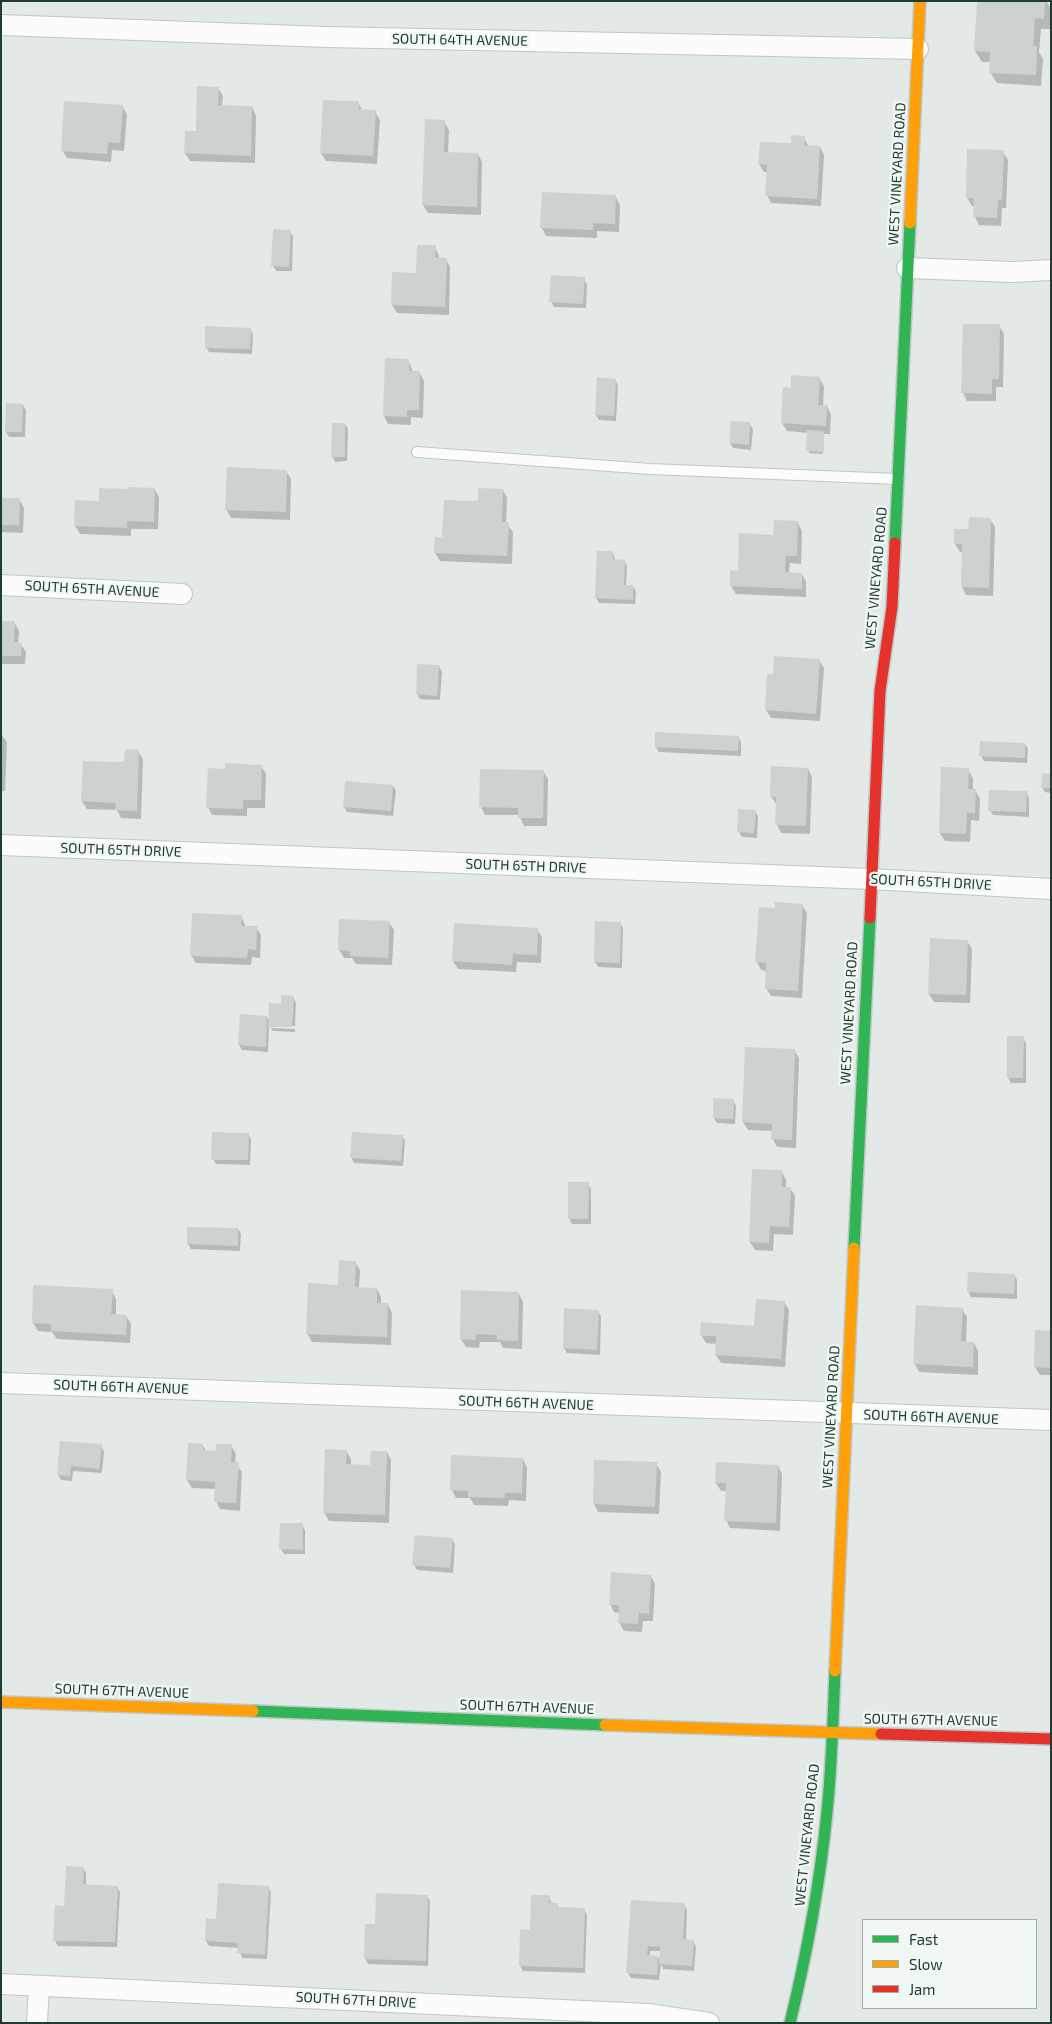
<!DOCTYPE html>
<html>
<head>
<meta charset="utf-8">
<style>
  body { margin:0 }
  #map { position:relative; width:1052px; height:2024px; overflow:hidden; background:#e3e9e6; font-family:"Exo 2",sans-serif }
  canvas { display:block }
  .frame { position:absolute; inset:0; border:2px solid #203c33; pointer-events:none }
  .legend { position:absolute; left:862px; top:1919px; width:175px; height:90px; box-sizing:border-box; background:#f1f8f4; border:1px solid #9dada7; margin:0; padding:6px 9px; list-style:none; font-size:15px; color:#203c33 }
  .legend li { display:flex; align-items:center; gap:10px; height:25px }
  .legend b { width:25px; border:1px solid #9dada7 }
</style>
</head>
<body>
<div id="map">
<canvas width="1052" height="2024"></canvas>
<div class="frame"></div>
<ul class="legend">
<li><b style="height:6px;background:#30b455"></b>Fast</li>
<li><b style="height:6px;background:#ff9f0a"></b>Slow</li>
<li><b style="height:6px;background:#e5322d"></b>Jam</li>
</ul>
</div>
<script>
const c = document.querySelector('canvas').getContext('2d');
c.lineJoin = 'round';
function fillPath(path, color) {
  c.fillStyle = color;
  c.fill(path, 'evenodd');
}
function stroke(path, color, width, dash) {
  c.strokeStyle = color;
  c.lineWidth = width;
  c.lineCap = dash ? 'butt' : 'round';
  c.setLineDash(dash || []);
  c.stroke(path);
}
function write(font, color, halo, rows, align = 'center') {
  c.font = font + ' "Exo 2",sans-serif';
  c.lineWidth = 4.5;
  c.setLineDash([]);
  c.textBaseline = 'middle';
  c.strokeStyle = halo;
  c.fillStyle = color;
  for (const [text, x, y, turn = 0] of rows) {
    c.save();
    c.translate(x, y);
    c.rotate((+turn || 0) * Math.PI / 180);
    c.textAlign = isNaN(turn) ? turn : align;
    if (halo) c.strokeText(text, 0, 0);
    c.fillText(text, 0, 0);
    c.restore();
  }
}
fillPath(new Path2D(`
  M978 1H1046L1051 8 1050 29H1041L1039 52 1043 59 1041 86 997 83 990 72 991 62H982L975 51Z
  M218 88 223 96 222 106 252 107 256 116 255 163 190 161 185 153Z
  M358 102 363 111 375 112 380 120 377 164 326 161 321 153Z
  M122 106 127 114 124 151 112 150 111 162 67 158 62 150Z
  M444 121 449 130 448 153 478 154 482 162 481 215 428 213 423 205Z
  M804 137 808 146 820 147 824 155 821 206 771 203 767 195 768 172H764L759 164Z
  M1003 152 1008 160 1006 208H1002L1001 226 979 225 975 217V206H972L967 198Z
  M615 196 620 205 619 232 597 231V238L546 236 542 228Z
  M290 231 293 236 292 271H276L273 266Z
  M435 247 440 259H446L450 267 449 315 397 313 392 305 393 274H417Z
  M584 279 587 284 586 308 554 307 551 301Z
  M999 326 1004 334 1003 387H996V401H967L963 393Z
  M250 329 253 334 252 354 209 352 206 347Z
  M408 360 413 372H419L424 381 423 418 411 417V425L388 424 384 416Z
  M819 378 824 386 823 406H827L831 415 830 434H823V454L809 453 808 433 787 431 782 423 792 389Z
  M615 380 618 385 616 421 599 420 596 415Z
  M23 405 26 410 25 437H9L6 432Z
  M732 422 750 424 753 429 751 450 733 448 730 443Z
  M345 424 348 429 347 461 335 462 332 456Z
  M286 471 291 479 290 520 231 518 226 509Z
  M155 489 159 498 158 529H131V536L80 534 75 526Z
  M503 490 507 498 506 523 513 532 512 564 440 561 435 553 444 538 479 502Z
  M1 499H19L24 508 23 533 1 532Z
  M990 519 995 527 993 596 966 595 962 587 963 552H960L955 544 969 531Z
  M798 523 802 531 801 564 790 563 789 573 802 574 806 582V597L736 594 731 586 739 572 775 536Z
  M613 552 615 561H624L627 566 626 586H633L636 592 635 604 599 603 596 598Z
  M1 622H14L19 631 18 644H21L26 652 25 664H1Z
  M819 660 824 668 820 721 771 718 766 710 774 676Z
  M439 666 442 672 440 700 420 699 417 694Z
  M1 734 7 742 5 791H1Z
  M657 734 738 737 741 742V756L659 752 656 747Z
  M981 743 1025 744 1028 749 1027 763 984 761 981 756Z
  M138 751 143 759 141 819 121 818 117 810 87 809 82 801 84 762 125 763Z
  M261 766 266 774 265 808H247V816L212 815 208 807 226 770Z
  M808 769 812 777 810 834 781 833 777 825 776 804 771 796Z
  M968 770 973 778V790H975L980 799 979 821 971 820 970 842 945 841 940 833Z
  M543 771 548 779 547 826H524L519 815H485L481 807Z
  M1051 775V793L1045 792 1042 787Z
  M393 786 396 791 393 816 347 812 344 807Z
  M1026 792 1029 798V817L993 815 990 810Z
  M755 811 758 816 757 838 742 837 739 832Z
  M802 905 807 913 802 998 771 996 766 988 767 971 761 970 757 962 760 908 776 909Z
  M241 916 246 927H256L261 935 260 958 252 957 251 965 196 963 191 955Z
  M389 922 394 930 392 965 356 964 352 958H344L339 950Z
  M620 923 623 928 622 968 598 967 595 962Z
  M537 929 542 937 541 963 517 962 516 972 458 969 453 961Z
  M967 941 972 949 970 1003 934 1002 929 994Z
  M293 997 296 1003 295 1026 271 1025V1028L295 1029V1032L273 1031 269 1026 268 1052 242 1050 239 1045 267 1017 270 1022 282 1005Z
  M1023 1038 1026 1043V1083H1011L1008 1078Z
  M794 1050 799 1058 796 1148 777 1147 773 1139V1131L748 1130 743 1122Z
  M733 1100 736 1106 735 1124 717 1123 714 1118Z
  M248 1134 251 1139 250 1165 216 1164 213 1159Z
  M402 1136 405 1141 403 1166 354 1163 351 1157Z
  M753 1170 782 1172 786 1180V1188H790L795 1196 793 1235 774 1234 773 1251 755 1250 750 1242Z
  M588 1184 591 1189V1224H572L569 1218Z
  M188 1228 238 1229 241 1234 240 1251 191 1249 188 1244Z
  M355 1262 360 1270 359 1288 377 1289 381 1297V1304H388L392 1313 391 1345 312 1342 307 1333Z
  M1014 1275 1017 1280V1299L971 1297 968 1291Z
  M112 1291 116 1299V1316H126L131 1324 130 1343 57 1339 52 1332 38 1331 33 1323Z
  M519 1294 523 1302 522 1349 503 1348 500 1342H480L479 1348 466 1347 461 1339Z
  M784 1302 789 1310 785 1367 721 1363 716 1355 717 1344 706 1343 701 1335 755 1327Z
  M962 1309 967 1317 966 1343H974L978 1351V1375L919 1372 915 1364Z
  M598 1311 601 1316 600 1355 567 1353 564 1348Z
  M1051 1332V1375H1040L1035 1367Z
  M61 1442 101 1446 104 1451 102 1473 73 1471 72 1481 61 1480 58 1475Z
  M203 1446 206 1451 217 1452 231 1446 236 1454 235 1463 242 1472 240 1511 220 1509 216 1501V1489L192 1488 187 1480Z
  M346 1451 351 1459V1465L371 1466 387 1452 391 1460 389 1523 329 1521 324 1512Z
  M523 1459 527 1468 526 1501 509 1500 508 1506 474 1505 470 1498H456L452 1490Z
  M595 1462 656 1464 661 1472 659 1514 598 1512 594 1504Z
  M778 1466 782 1474 780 1531 730 1528 726 1520 727 1491H721L716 1483Z
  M302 1525 305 1530V1554H284L281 1549Z
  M452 1539 455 1544 453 1573 417 1570 414 1565Z
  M651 1576 655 1584 653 1621H643L642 1632 624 1631 619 1622 620 1613 614 1612 610 1604Z
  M83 1868 86 1873V1886L117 1887 120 1892 117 1947 58 1946 55 1941 65 1907Z
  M268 1887 271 1892 267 1959 242 1958 239 1948 209 1946 206 1941 207 1920H217Z
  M427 1896 430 1901 428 1966 368 1964 365 1958 376 1926Z
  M549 1896 552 1904H557L560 1909H584L587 1915 585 1973 523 1971 520 1966 531 1931Z
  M632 1901 684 1905 687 1910 686 1941H693L696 1946 694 1971 663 1969 661 1964 659 1980 631 1978 628 1973ZM650 1951H661V1962L658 1957 650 1956Z`), '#0003');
fillPath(new Path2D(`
  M977 1H1045L1044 19 1035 18 1033 46H1037L1036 75 989 73 990 52 974 51Z
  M197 86 219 87 218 105 252 106 251 156 184 153 185 131H196Z
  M323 100 359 101V109L376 110 373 156 320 153Z
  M64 101 123 105 120 143 108 142 107 154 61 151Z
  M425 119 445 120 444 152 478 153 477 207 422 205Z
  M791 135 805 136 804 145 820 146 817 199 765 196 767 165 758 164 760 142 791 143Z
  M967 149 1004 150 1002 200H998L997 218 973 217 974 198H966Z
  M542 192 616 195 615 224 593 223V230L540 228Z
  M273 229 291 230 289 267 271 266Z
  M417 245H436L435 257 447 258 445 307 391 305 392 272 416 273Z
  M551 275 585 277 583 304 549 302Z
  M963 324H1000L999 379H992V394L961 393Z
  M205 326 251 328 250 349 205 348Z
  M385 358 409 359V371H420L419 410H407V417L383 416Z
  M791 375 820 377 818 405H827L826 426 781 423 783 387 791 388Z
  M597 377 616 379 614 416 595 415Z
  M6 403 23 404 22 432H5Z
  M731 421 750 422 749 445 729 443Z
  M332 423H345V457H331Z
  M807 430 824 431V452L806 451Z
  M227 467 287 470 286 512 225 510Z
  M127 487 155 488 154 522 127 521V528L74 526 75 500 99 501V488L127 489Z
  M478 488 503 489 502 522H509L507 556 434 553 435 537H442L444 500 478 501Z
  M1 498H20L19 525H1Z
  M969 517 991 518 989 588 961 587 962 544H954V529H968Z
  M774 520 798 521 797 556H786L785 572 802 573V589L730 586V570L738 571 739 533 773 535Z
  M597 551H613V559L625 560 624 585H633V600L595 598Z
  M1 621H15L14 642 22 643 21 656H1Z
  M774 656 820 659 816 714 765 710 767 674H773Z
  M417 664 439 665 437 696 416 694Z
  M655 732 739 736 738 751 655 747Z
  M980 741 1025 743V758L979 756Z
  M125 749 139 750 137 811 115 810 116 803 81 801 83 761 124 762Z
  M225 763 262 765 261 800H243V809L206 808 208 768 225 769Z
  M771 766 808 768 806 826 775 825 776 797 770 796Z
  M941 767 969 768 968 789H976L975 813H967L966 834 939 833Z
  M480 769 544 770 543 818H518V808L479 807Z
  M1042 773 1051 774V788H1041Z
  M345 781 393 785 391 811 343 807Z
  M989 790 1027 791 1026 812 988 811Z
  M738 809 756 810 754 833 737 832Z
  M775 902 803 904 798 991 765 989 766 963 755 962 759 907 775 908Z
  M192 913 242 915 241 926H257L256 950 248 949 247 958 190 956Z
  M339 919 390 921 388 958 350 956V951L338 950Z
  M595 921 621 922 620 963 594 962Z
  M454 923 538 928 537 955 513 954 512 965 452 961Z
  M930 938 968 940 966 995 928 994Z
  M281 995 294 996 292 1027H268L269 1003 281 1004Z
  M240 1014 267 1016 266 1047 238 1045Z
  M1007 1036H1024L1023 1078H1007Z
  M745 1047 795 1049 792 1140 771 1139 772 1124 742 1122Z
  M713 1098 734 1099 733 1119 713 1118Z
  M212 1132 249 1133 248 1160H211Z
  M352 1132 403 1135 401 1161 350 1158Z
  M752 1169 782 1170V1187H791L789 1227 770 1226 769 1243 749 1242Z
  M568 1182H589L588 1219H568Z
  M187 1227 238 1228V1246L187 1244Z
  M339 1260 356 1261 355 1287 377 1288V1303H388L387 1337 306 1334 308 1283 338 1285Z
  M968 1272 1015 1274 1014 1294 967 1292Z
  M33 1285 113 1289 111 1314 127 1315 126 1335 51 1331V1324L32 1323Z
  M461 1290 519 1292 518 1341 497 1340V1335L476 1334 475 1340 460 1339Z
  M756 1299 785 1301 781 1359 715 1355 716 1336H700L701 1322 754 1326Z
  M916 1305 963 1308 961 1341 974 1342 973 1367 913 1364Z
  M564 1308 599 1310 597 1350 563 1348Z
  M1035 1330 1051 1331V1368L1034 1367Z
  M60 1441 102 1444 99 1469 71 1466 70 1476 57 1475Z
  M188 1443 203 1444V1450L216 1451V1444H232L231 1462H239L236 1503 214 1502 215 1482 186 1480Z
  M325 1449 347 1450 346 1464 370 1465 371 1451H387L385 1515 323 1513Z
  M451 1455 523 1458 522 1493H505L504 1498 468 1497V1491L450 1490Z
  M594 1460 657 1462 655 1507 593 1504Z
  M716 1462 778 1465 776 1523 724 1521 726 1483H715Z
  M280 1523H303V1550L279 1549Z
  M415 1535 453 1538 450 1568 412 1565Z
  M611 1572 651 1575 649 1614 639 1613 638 1624 618 1623 619 1605H609Z
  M66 1866 84 1867 83 1884 118 1886 115 1942 53 1941 55 1905 64 1906Z
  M218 1883 269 1886 265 1955 237 1953 238 1943 205 1941 206 1918 216 1919Z
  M376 1893 428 1895 426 1961 364 1959 365 1924H375Z
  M531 1895H550L549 1903H558V1907L585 1908 583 1968 519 1966 520 1929 530 1930Z
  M631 1900 685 1903 683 1939 694 1940 692 1966 659 1964 660 1947 648 1946 647 1955 658 1956 657 1975 626 1973Z`), '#cdd2d0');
const lane = new Path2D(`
  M417 452 650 469 897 479`);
const street = new Path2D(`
  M1 25 326 37 918 49
  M907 268 1012 272 1051 270
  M1 585 182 594
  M1 845 870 879 1051 889
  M1 1383 1051 1420
  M1 1984 648 2014 709 2023
  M37 2023 39 1986`);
const fast = new Path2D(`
  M895 543 910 223
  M854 1248 870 918
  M253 1711 605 1725
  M790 2023C807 1953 820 1883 827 1812 832 1765 833 1718 835 1671`);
const slow = new Path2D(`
  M910 223 920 1
  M835 1671 854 1248
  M1 1702 253 1711
  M605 1725 881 1734`);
const jam = new Path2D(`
  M870 918 880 691 892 607 895 543
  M881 1734 1051 1739`);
stroke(lane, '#c0c6c3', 12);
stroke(street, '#c0c6c3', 22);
stroke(fast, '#bec7c3', 14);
stroke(slow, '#bec7c3', 14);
stroke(jam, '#bec7c3', 14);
stroke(lane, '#fbfcfb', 10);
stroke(street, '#fbfcfb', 20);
stroke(fast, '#30b455', 11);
stroke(slow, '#ff9f0a', 11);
stroke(jam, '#e5322d', 11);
write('14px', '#203c33', '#f1f8f4', [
  ["SOUTH 64TH AVENUE",460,40,1],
  ["WEST VINEYARD ROAD",897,174,-87],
  ["WEST VINEYARD ROAD",876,578,-85],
  ["SOUTH 65TH AVENUE",92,589,3],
  ["SOUTH 65TH DRIVE",121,850,2],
  ["SOUTH 65TH DRIVE",526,866,2],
  ["SOUTH 65TH DRIVE",931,882,3],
  ["WEST VINEYARD ROAD",849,1013,-87],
  ["SOUTH 66TH AVENUE",121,1387,2],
  ["SOUTH 66TH AVENUE",526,1403,2],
  ["WEST VINEYARD ROAD",831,1417,-87],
  ["SOUTH 66TH AVENUE",931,1417,2],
  ["SOUTH 67TH AVENUE",122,1691,2],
  ["SOUTH 67TH AVENUE",527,1707,2],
  ["SOUTH 67TH AVENUE",931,1720,1],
  ["WEST VINEYARD ROAD",807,1835,-84],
  ["SOUTH 67TH DRIVE",356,2000,3]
]);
</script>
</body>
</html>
